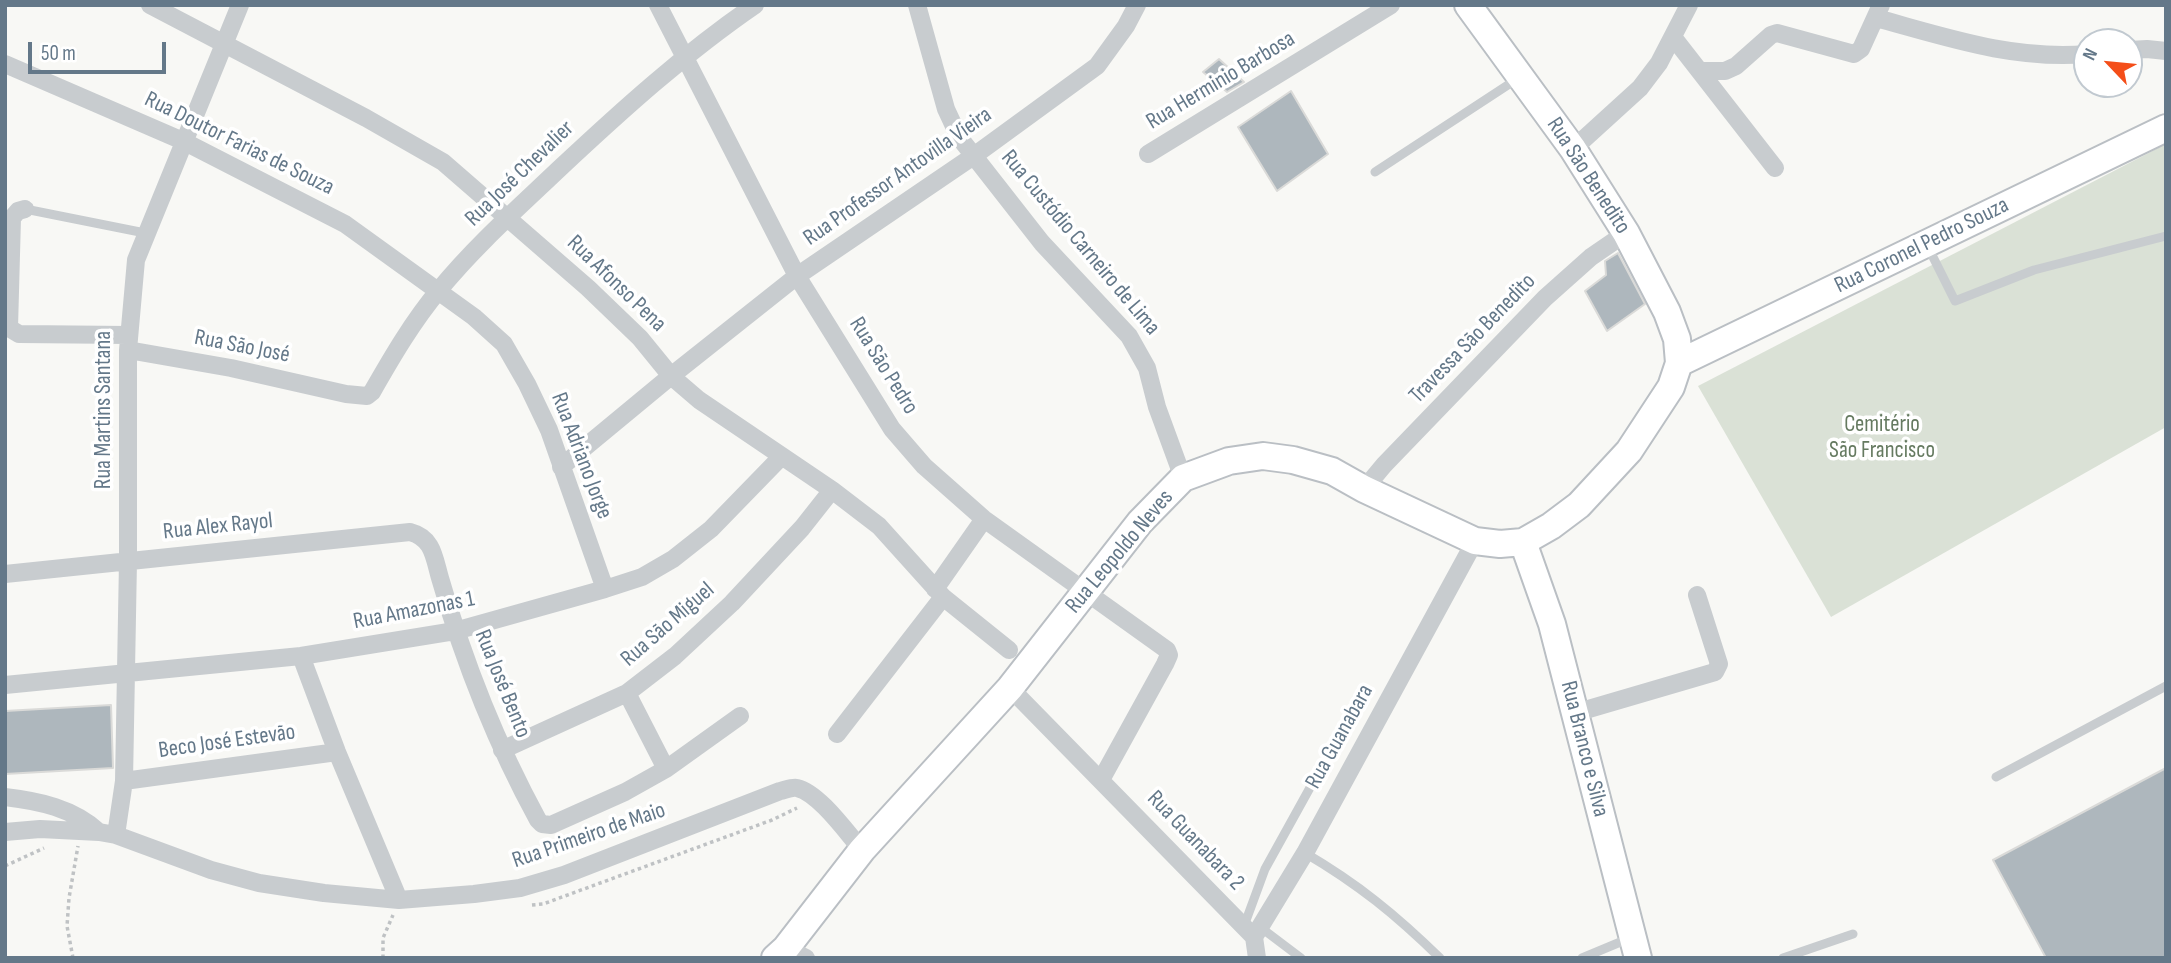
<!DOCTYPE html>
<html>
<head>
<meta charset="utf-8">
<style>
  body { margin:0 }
  #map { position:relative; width:2171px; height:963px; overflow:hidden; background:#f8f8f5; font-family:"Sofia Sans Condensed",sans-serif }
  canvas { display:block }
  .frame { position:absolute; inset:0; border:7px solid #647889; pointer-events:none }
  .north { position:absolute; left:2073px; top:28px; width:70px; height:70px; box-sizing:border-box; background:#fff; border:2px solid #c1c9d0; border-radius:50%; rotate:296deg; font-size:19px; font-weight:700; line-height:28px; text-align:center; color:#647889 }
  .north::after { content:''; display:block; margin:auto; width:24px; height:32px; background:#f44e19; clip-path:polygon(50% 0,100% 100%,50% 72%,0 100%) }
  .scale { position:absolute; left:28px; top:42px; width:138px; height:32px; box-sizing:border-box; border:4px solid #647889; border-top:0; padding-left:9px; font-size:21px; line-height:24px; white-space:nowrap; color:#647889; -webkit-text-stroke:5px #fff; paint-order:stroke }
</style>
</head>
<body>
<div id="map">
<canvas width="2171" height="963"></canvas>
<div class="frame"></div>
<div class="north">N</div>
<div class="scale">50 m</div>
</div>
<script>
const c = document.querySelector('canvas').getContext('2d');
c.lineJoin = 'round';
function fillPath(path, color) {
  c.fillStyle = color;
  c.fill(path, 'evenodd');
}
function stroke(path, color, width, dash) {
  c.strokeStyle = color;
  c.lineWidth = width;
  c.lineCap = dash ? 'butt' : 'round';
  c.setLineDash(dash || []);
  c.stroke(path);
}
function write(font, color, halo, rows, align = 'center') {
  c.font = font + ' "Sofia Sans Condensed",sans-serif';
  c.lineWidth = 7;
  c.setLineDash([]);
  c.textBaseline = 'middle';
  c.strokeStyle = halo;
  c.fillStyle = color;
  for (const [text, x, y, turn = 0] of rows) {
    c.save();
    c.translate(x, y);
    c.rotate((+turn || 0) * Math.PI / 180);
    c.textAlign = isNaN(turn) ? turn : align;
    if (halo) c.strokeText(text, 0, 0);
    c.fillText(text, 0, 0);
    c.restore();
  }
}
fillPath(new Path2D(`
  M2166 144V427L1831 617 1698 386Z`), '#dae1d6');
const building = new Path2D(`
  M1219 59 1244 82 1227 92 1203 72Z
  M1291 91 1328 154 1277 191 1238 127Z
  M1618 253 1645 304 1607 331 1585 291 1606 275 1605 261Z
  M111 705 113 768 5 774V711Z
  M2166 768V958H2046L1993 860Z`);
fillPath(building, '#aeb7bd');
stroke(building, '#dadad8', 2);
const secondary = new Path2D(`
  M1679 363 2166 128
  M1523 542 1552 624 1638 958
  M775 958 786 948 862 850 1010 688 1140 522 1183 478 1229 461 1263 456 1293 460 1332 471 1364 489 1475 541 1500 544 1523 542 1551 526 1579 505 1629 451 1671 387 1679 363 1677 339 1667 312 1626 233 1573 149 1468 5`);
stroke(secondary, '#babfc4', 30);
stroke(new Path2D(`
  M5 866 44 848
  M532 905 543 904 772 820 797 808
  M73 958 67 926 69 898 78 846
  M383 958V938L393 915`), '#bfc2c4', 3.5, [3.5, 3.5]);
stroke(new Path2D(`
  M1375 172 1517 79
  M25 209 145 233
  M1927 245 1955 301 2034 270 2166 236
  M1996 777 2166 686
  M1305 853C1358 884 1396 915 1440 958
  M1244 926 1265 869 1322 766
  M1260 927 1301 958
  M1582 958 1630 938
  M1783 958 1853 934`), '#c8cccf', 9);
stroke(new Path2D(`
  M150 5 366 118 443 162 588 288 640 338 671 376 699 400 832 490 879 526 943 597 1009 650
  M658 5 797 276 892 429 924 466 984 519 1167 650 1169 655 1165 664 1101 780
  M917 5 946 109 959 137 1042 243 1129 336 1147 368 1157 407 1183 478
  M1876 18C1946 37 2012 60 2087 54
  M1673 37 1775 168
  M2129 50 2147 49 2166 51
  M5 64 183 141 345 224 474 317 504 344 527 384 549 430 605 589
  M1702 71H1725L1736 66 1771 35 1777 33 1854 54 1861 49 1881 5
  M1573 149 1640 88 1659 63 1689 5
  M1148 154 1391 5
  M25 209 18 211 12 218 9 328 19 334 128 335
  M128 350 231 368 346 394 367 396 372 392C392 357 413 321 439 290 475 246 518 208 559 169 621 111 685 53 755 5
  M561 467 671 376 797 276 975 155 1097 66 1126 26 1137 5
  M1364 489 1384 465 1545 298 1591 257 1626 233
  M5 574 410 532C433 538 434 557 440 578 464 662 496 743 538 820L542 824 551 825 625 792 666 769 740 716
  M935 589 984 519
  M301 656 337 752 399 900
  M5 685 301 656 455 631 605 589 642 577 673 559 711 529 782 456
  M1010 688 1254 937
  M627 693 666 769
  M1575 713 1715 672 1719 664 1697 595
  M837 734 943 597
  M502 750 627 693 675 656 732 603 802 528 832 490
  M124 781 337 752
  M5 797C39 801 73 808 99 832
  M5 832 40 829 99 832 116 835 211 870 259 883 324 893 399 900 474 894 520 888 564 875 780 791C785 790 792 787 797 788 819 793 847 833 862 850
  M116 835 124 781 128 561V350L136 260 240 5
  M786 948 806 958
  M1257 958 1254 937 1305 853 1475 541`), '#c8cccf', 18);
stroke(secondary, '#fff', 26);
write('23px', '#647889', '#fff', [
  ["Rua Herminio Barbosa",1221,81,-31],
  ["Rua Doutor Farias de Souza",239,144,26],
  ["Rua José Chevalier",520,174,-44],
  ["Rua São Benedito",1588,176,57],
  ["Rua Professor Antovilla Vieira",898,177,-35],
  ["Rua Custódio Carneiro de Lima",1080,243,50],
  ["Rua Coronel Pedro Souza",1922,246,-26],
  ["Rua Afonso Pena",616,284,44],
  ["Travessa São Benedito",1473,339,-46],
  ["Rua São José",242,347,11],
  ["Rua São Pedro",883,366,58],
  ["Rua Martins Santana",104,410,-90],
  ["Rua Adriano Jorge",581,456,69],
  ["Rua Alex Rayol",218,527,-6],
  ["Rua Leopoldo Neves",1120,552,-50],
  ["Rua Amazonas 1",414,611,-11],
  ["Rua São Miguel",668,625,-41],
  ["Rua José Bento",502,684,68],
  ["Rua Guanabara",1340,737,-61],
  ["Beco José Estevão",227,742,-8],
  ["Rua Branco e Silva",1584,749,76],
  ["Rua Primeiro de Maio",589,836,-19],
  ["Rua Guanabara 2",1195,841,46]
]);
write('23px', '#657a60', '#fff', [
  ["Cemitério",1882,425],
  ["São Francisco",1882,451]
]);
</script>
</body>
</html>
